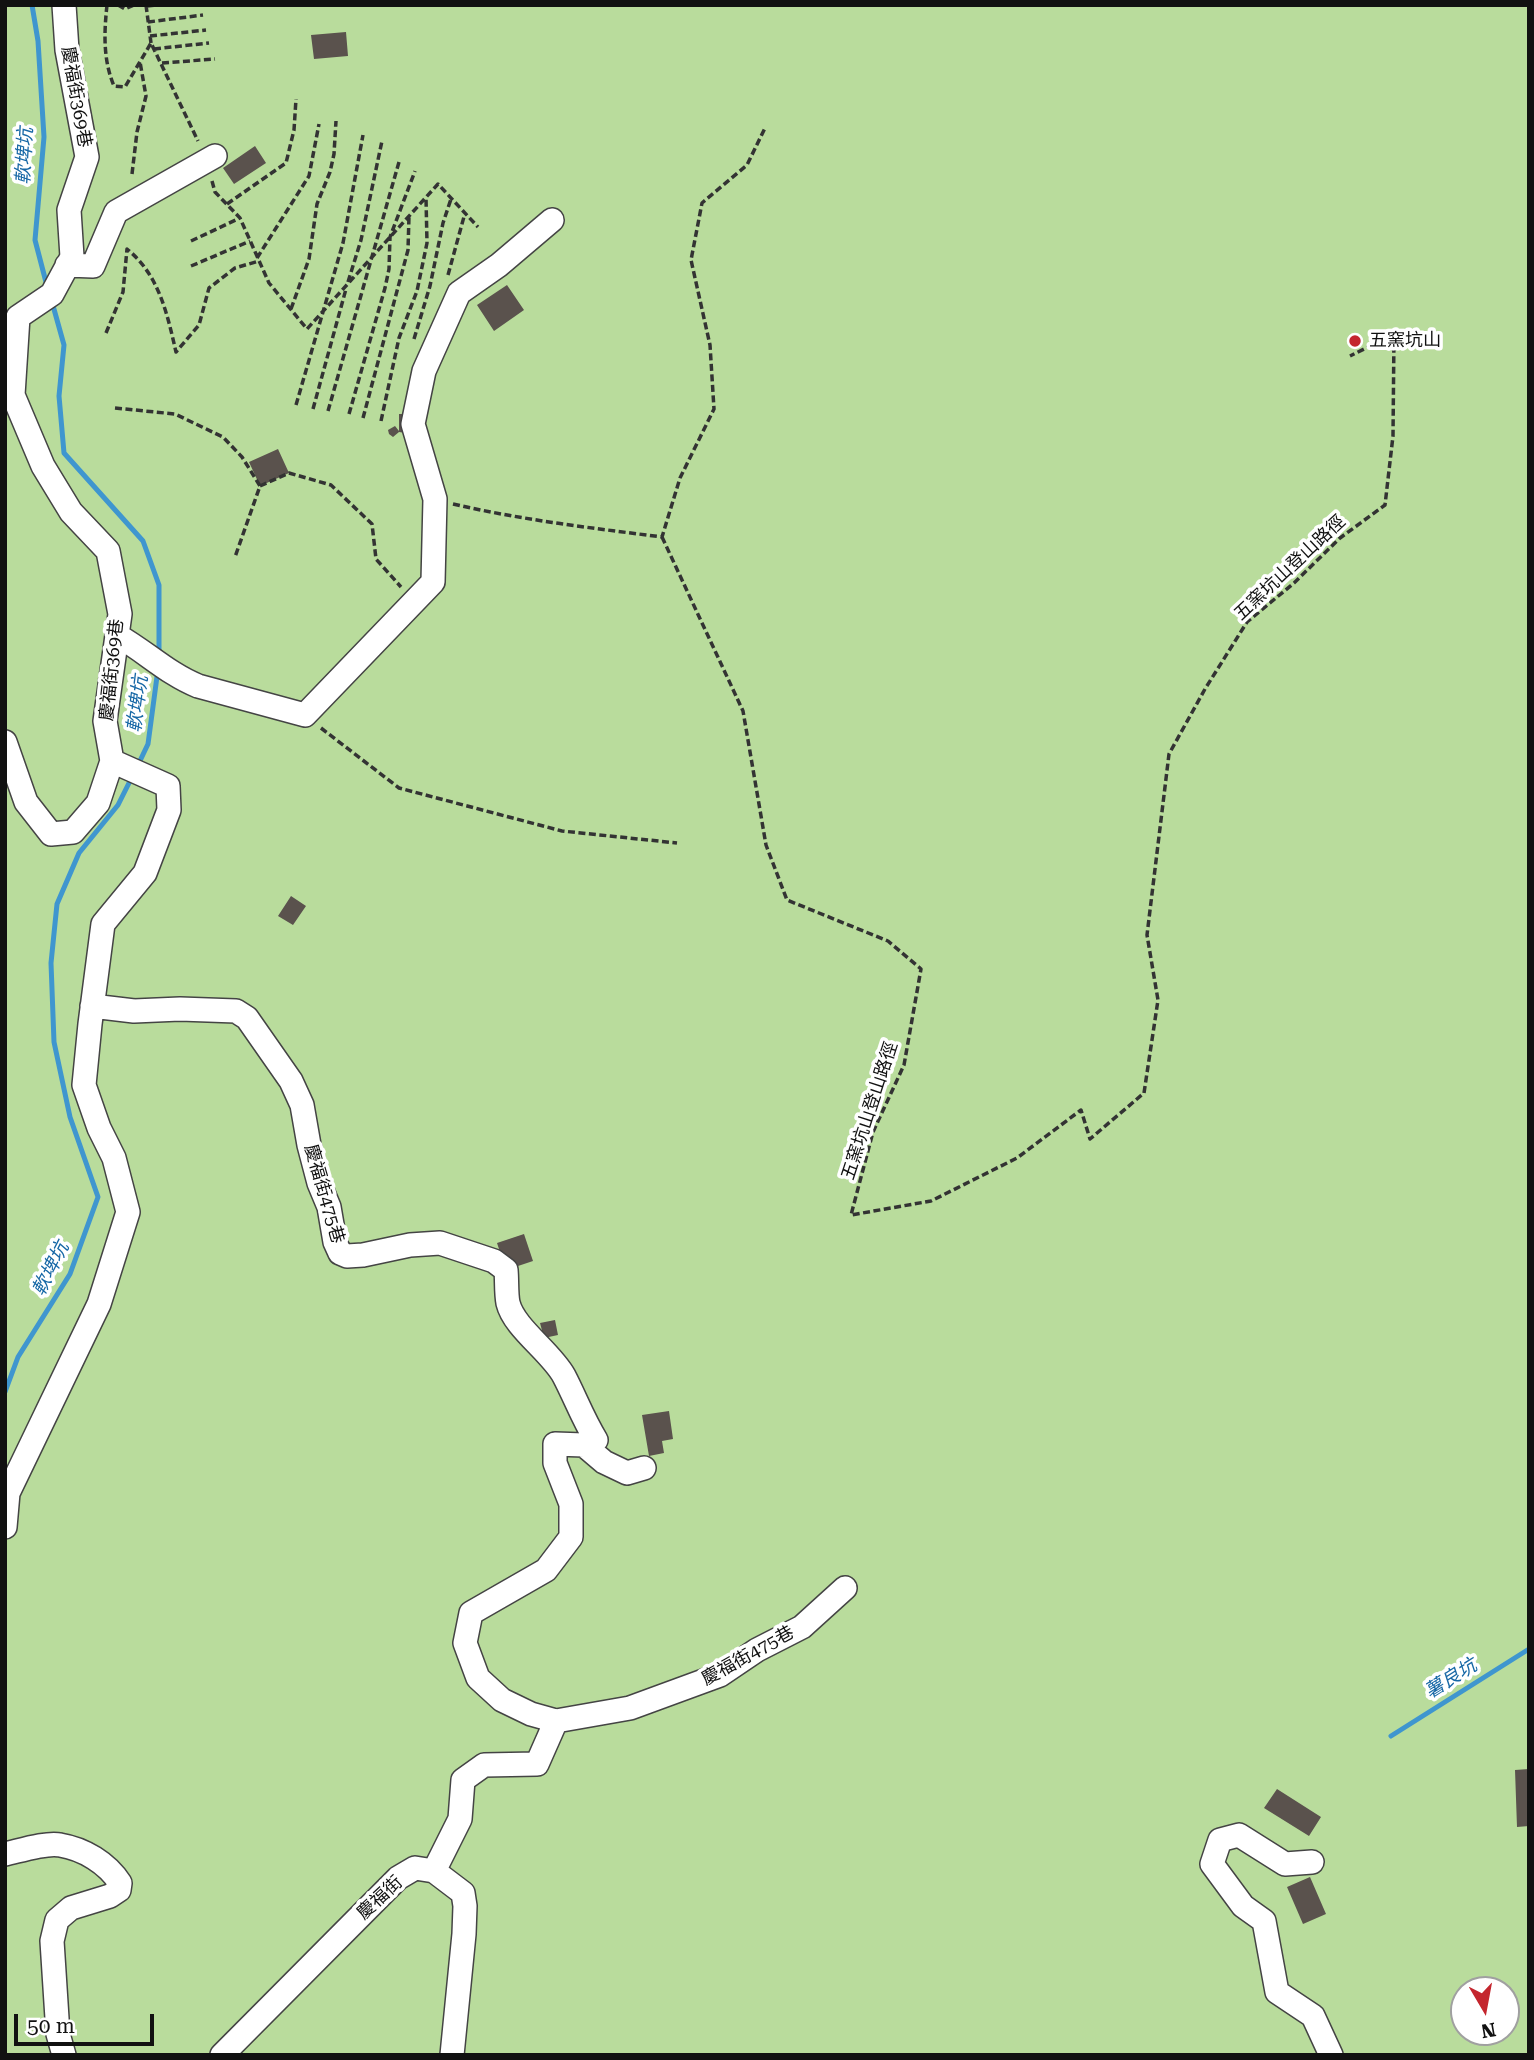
<!DOCTYPE html>
<html>
<head>
<meta charset="utf-8">
<style>
  body { margin:0 }
  #map { position:relative; width:1534px; height:2060px; overflow:hidden; background:#fffdf5; font-family:"Roboto Serif",serif }
  canvas { display:block }
  .frame { position:absolute; inset:0; border:7px solid #111; pointer-events:none }
  .north { position:absolute; left:1450px; top:1976px; width:70px; height:70px; box-sizing:border-box; background:#fff; border:2px solid #a0a0a0; border-radius:50%; rotate:170deg; font-size:19px; font-weight:700; line-height:28px; text-align:center; color:#111 }
  .north::after { content:''; display:block; margin:auto; width:24px; height:32px; background:#c4262e; clip-path:polygon(50% 0,100% 100%,50% 72%,0 100%) }
  .scale { position:absolute; left:14px; top:2014px; width:140px; height:32px; box-sizing:border-box; border:4px solid #111; border-top:0; padding-left:9px; font-size:21px; line-height:24px; white-space:nowrap; color:#111; -webkit-text-stroke:5px #fff; paint-order:stroke }
</style>
</head>
<body>
<div id="map">
<canvas width="1534" height="2060"></canvas>
<div class="frame"></div>
<div class="north">N</div>
<div class="scale">50 m</div>
</div>
<script>
const c = document.querySelector('canvas').getContext('2d');
c.lineJoin = 'round';
function fillPath(path, color) {
  c.fillStyle = color;
  c.fill(path, 'evenodd');
}
function stroke(path, color, width, dash) {
  c.strokeStyle = color;
  c.lineWidth = width;
  c.lineCap = dash ? 'butt' : 'round';
  c.setLineDash(dash || []);
  c.stroke(path);
}
function write(font, color, halo, rows, align = 'center') {
  c.font = font + ' "Roboto Serif","Noto Sans TC",serif';
  c.lineWidth = 7;
  c.setLineDash([]);
  c.textBaseline = 'middle';
  c.strokeStyle = halo;
  c.fillStyle = color;
  for (const [text, x, y, turn = 0] of rows) {
    c.save();
    c.translate(x, y);
    c.rotate((+turn || 0) * Math.PI / 180);
    c.textAlign = isNaN(turn) ? turn : align;
    if (halo) c.strokeText(text, 0, 0);
    c.fillText(text, 0, 0);
    c.restore();
  }
}
fillPath(new Path2D(`
  M5 5H1529V2055H5ZM1464 1990H1506V2032H1464Z`), '#b9dc9c');
stroke(new Path2D(`
  M32 5 38 41 44 137 35 240 47 286
  M52 302 64 345 59 396 64 453 143 541 159 585V656
  M138 765 148 744 158 669
  M5 1392 18 1357 70 1274 98 1197 70 1117 54 1042 51 963 57 904 79 853 118 805 132 777
  M1391 1736 1529 1649`), '#3f96cf', 5);
fillPath(new Path2D(`
  M346 32 348 56 314 59 311 35Z
  M255 146 266 163 234 184 223 168Z
  M507 285 524 310 494 331 477 305Z
  M399 414H410L412 434 399 432 393 437 389 434 388 430 395 426 399 431Z
  M278 449 289 473 260 486 249 462Z
  M291 896 306 906 293 925 278 916Z
  M524 1234 533 1261 506 1270 497 1243Z
  M555 1320 558 1335 544 1338 540 1323Z
  M669 1411 673 1439 662 1441 664 1453 649 1456 642 1415Z
  M1529 1769V1826L1517 1827 1515 1770Z
  M1277 1789 1321 1817 1309 1836 1264 1808Z
  M1310 1877 1326 1914 1303 1924 1287 1887Z`), '#5a524d');
const minor = new Path2D(`
  M67 265 93 266 116 212 215 156
  M118 636C145 651 168 674 198 686L305 715 433 582 435 499 413 424 424 371 459 293 499 265 552 220
  M5 742 26 802 51 834 73 832 98 803 112 761 105 721 120 614 108 551 71 512 43 466 13 395 18 317 52 294 72 257 69 210 87 157 67 50 64 5
  M92 1006 134 1011 180 1009 236 1011 247 1018 291 1081 302 1105 309 1145 319 1183 329 1207 335 1242 340 1253 347 1256 363 1255 410 1245 440 1243 494 1261 506 1270C507 1280 506 1293 508 1303 514 1328 551 1352 564 1376 575 1397 583 1419 596 1440L584 1445 555 1444V1463L571 1504V1537L546 1570 471 1613 465 1643 478 1678 502 1700 531 1714 556 1721 630 1708 720 1675 757 1650 802 1627 845 1588
  M584 1445 604 1462 627 1473 644 1468
  M5 1527 8 1493 99 1304 128 1212 114 1158 99 1128 84 1085 90 1024 103 924 145 873 169 810 168 786 112 761
  M5 1854C19 1851 47 1842 60 1845 84 1849 107 1863 120 1883L119 1890 110 1896 71 1908 57 1920 52 1941 58 2034 64 2055
  M1312 1862 1285 1864 1239 1835 1220 1840 1212 1864 1243 1906 1264 1921 1277 1992 1313 2016 1331 2055
  M434 1871 460 1819 463 1780 484 1765 537 1764 556 1721
  M222 2055 398 1878 415 1868 434 1871 463 1893 465 1906 464 1934 452 2055`);
stroke(minor, '#444', 26);
stroke(new Path2D(`
  M107 5C104 33 103 60 114 86L125 87 151 43 198 141
  M118 5 125 9 134 5
  M146 5 151 43
  M147 6 158 5
  M148 22 203 15
  M150 36 206 30
  M154 49 209 43
  M162 63 215 59
  M132 174 137 132 146 96 140 62
  M212 181 215 192 240 218 269 283 307 329 438 184 478 227
  M227 204 286 163 294 130 296 99
  M191 241 240 218
  M257 258 309 176 319 124
  M191 266 250 241
  M448 275 465 213
  M348 282 361 240 382 141
  M291 309 309 259 317 204 330 172 334 154 336 121
  M106 333 123 292 127 249C159 275 167 313 176 352L199 325 209 288 235 268 259 261
  M414 339 430 286 443 223 451 199
  M296 405 343 243 363 135
  M115 408 175 414 223 437 242 457 260 486 235 557
  M313 409 346 289
  M328 411 399 162
  M349 414 385 288 389 269 390 237 415 171
  M363 418 408 250 409 216
  M381 421 399 338 417 291 427 243 426 198
  M260 486 289 473 331 485 372 524 376 559 401 587
  M453 504C522 520 592 528 662 537L680 478 714 409 710 345 691 260 702 203 747 165 765 128
  M662 537 743 711 766 845 787 900 888 941 921 969 904 1065 873 1132 851 1215 931 1201 1017 1158 1081 1110 1090 1139 1144 1093 1158 1000 1147 935 1169 754 1205 689 1247 622 1294 583 1340 538 1385 505 1393 436 1394 334 1350 356
  M321 728 399 788 562 831 677 843`), '#333', 3.5, [7, 3.5]);
stroke(minor, '#fff', 23);
for (const [x, y, r, color] of [
  [1355,341,7,"#c4262e"]
]) {
  const dot = new Path2D();
  dot.arc(x, y, r, 0, 2 * Math.PI);
  c.fillStyle = color;
  c.fill(dot);
  stroke(dot, '#fff', 2.5);
}
write('18px', '#111', '#fff', [
  ["慶福街369巷",76,97,80],
  ["五窯坑山登山路徑",1290,568,-43],
  ["慶福街369巷",112,670,-84],
  ["五窯坑山登山路徑",870,1111,-72],
  ["慶福街475巷",324,1194,74],
  ["慶福街475巷",748,1656,-29],
  ["慶福街",380,1898,-43]
]);
write('18px', '#111', '#fff', [
  ["五窯坑山",1369,341]
], 'left');
write('italic 19px', '#1768a6', '#fff', [
  ["軟埤坑",25,156,-87],
  ["軟埤坑",138,704,-83],
  ["軟埤坑",51,1269,-63],
  ["薯良坑",1451,1679,-32]
]);
</script>
</body>
</html>
